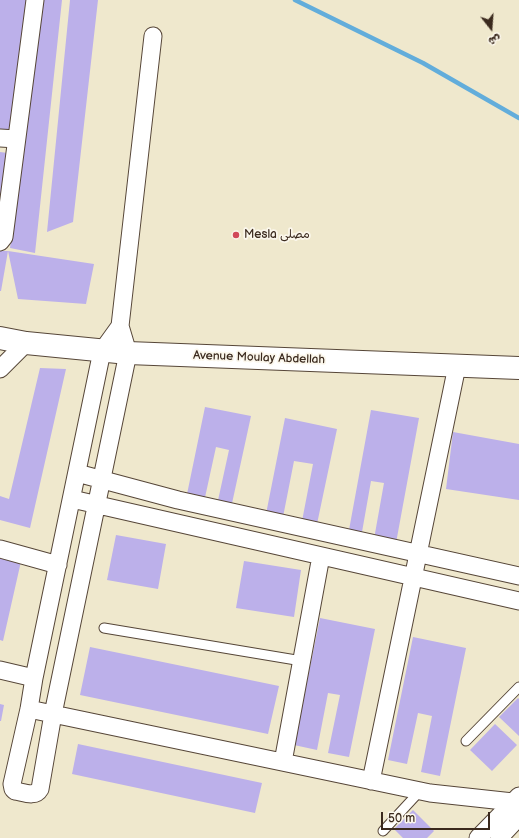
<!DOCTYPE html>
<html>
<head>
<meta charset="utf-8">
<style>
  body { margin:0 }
  #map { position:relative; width:519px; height:838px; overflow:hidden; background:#efe8cd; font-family:"Balsamiq Sans","Playpen Sans Arabic",sans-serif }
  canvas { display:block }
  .north { position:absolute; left:471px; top:8px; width:40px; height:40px; -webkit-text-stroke:3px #fbf7ec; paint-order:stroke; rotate:163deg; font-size:11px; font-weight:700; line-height:16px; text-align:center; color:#3b2a1e }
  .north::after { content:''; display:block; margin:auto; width:14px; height:18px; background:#3b2a1e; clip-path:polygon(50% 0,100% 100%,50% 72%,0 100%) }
  .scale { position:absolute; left:381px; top:812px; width:109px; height:18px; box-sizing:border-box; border:2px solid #3b2a1e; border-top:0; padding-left:5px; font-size:12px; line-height:14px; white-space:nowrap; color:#3b2a1e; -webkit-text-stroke:3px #fbf7ec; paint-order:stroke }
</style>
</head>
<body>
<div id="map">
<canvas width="519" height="838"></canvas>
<div class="north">ش</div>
<div class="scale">50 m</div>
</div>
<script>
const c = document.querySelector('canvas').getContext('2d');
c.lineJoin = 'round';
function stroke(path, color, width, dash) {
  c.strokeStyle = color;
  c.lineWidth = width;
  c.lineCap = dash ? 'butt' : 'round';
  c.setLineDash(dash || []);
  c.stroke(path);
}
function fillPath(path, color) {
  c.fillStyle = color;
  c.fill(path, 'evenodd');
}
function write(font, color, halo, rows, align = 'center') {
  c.font = font + ' "Balsamiq Sans","Playpen Sans Arabic",sans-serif';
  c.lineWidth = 3.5;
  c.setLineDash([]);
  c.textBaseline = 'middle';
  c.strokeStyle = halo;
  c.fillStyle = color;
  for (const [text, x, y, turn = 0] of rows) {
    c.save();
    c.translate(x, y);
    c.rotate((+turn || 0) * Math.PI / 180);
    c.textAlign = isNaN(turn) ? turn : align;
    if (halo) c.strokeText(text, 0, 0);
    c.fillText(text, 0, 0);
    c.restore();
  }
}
stroke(new Path2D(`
  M295 0 423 63 519 118`), '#62addb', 4.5);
fillPath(new Path2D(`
  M0 0H28L12 134 0 133Z
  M43 0H62L35 253 10 248Z
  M70 0H98L73 222 47 232Z
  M0 152 8 153 0 209Z
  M0 251H8L1 291H0Z
  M8 251 94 264 86 304 18 299Z
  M40 368 66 369 30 528 0 520V496L9 499Z
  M205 407 251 416 231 508 217 505 229 450 216 447 204 502 186 499Z
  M371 410 419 418 396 543 374 539 384 483 371 481 362 532 349 530Z
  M285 418 337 429 317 524 302 521 313 464 294 461 283 517 266 514Z
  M453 432 519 444V500L446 489Z
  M116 535 166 544 158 589 107 580Z
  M0 552 22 557 3 641 0 640Z
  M244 561 301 570 294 617 236 608Z
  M320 618 375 629 349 757 328 753 340 695 328 693 317 750 294 745Z
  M413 637 466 648 440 776 421 772 432 716 418 713 407 764 388 760Z
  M90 647 279 686 268 734 80 695Z
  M518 698 519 699V736L499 717Z
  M0 704 4 705 1 721H0Z
  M495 724 517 745 492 771 470 750Z
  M78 744 262 783 255 813 72 774Z
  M413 810 434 831 427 838H403L394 829Z`), '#bcb0ea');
const service = new Path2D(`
  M104 628 302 661
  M466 741 519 687
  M383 831 420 791`);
const minor = new Path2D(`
  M0 138 16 139
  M0 242 4 237 35 0
  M120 326 102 351 34 678 29 709 12 784 13 789 15 791C23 792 35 798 40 789L53 714 128 353 120 326 153 36
  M0 369 26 343
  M77 473 178 500 519 576
  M72 499 519 601
  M0 549 58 565
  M0 670 34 678
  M29 709 430 793 513 802 519 807
  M283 762 321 556
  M371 781 457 366
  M478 838 519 796
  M499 838 519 817`);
const primary = new Path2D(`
  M0 338 26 343 128 353 519 368`);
stroke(service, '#564638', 11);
stroke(minor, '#564638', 19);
stroke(primary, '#564638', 24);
stroke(service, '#fff', 9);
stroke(minor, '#fff', 17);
stroke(primary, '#fff', 22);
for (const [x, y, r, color] of [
  [236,235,4,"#d1495b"]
]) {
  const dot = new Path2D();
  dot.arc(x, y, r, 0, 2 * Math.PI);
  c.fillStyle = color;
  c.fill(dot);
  stroke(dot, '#fbf7ec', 1.5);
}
write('12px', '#3b2a1e', '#fbf7ec', [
  ["Mesla مصلى",244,235]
], 'left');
write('12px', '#3b2a1e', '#fbf7ec', [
  ["Avenue Moulay Abdellah",259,358,2]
]);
</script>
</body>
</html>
